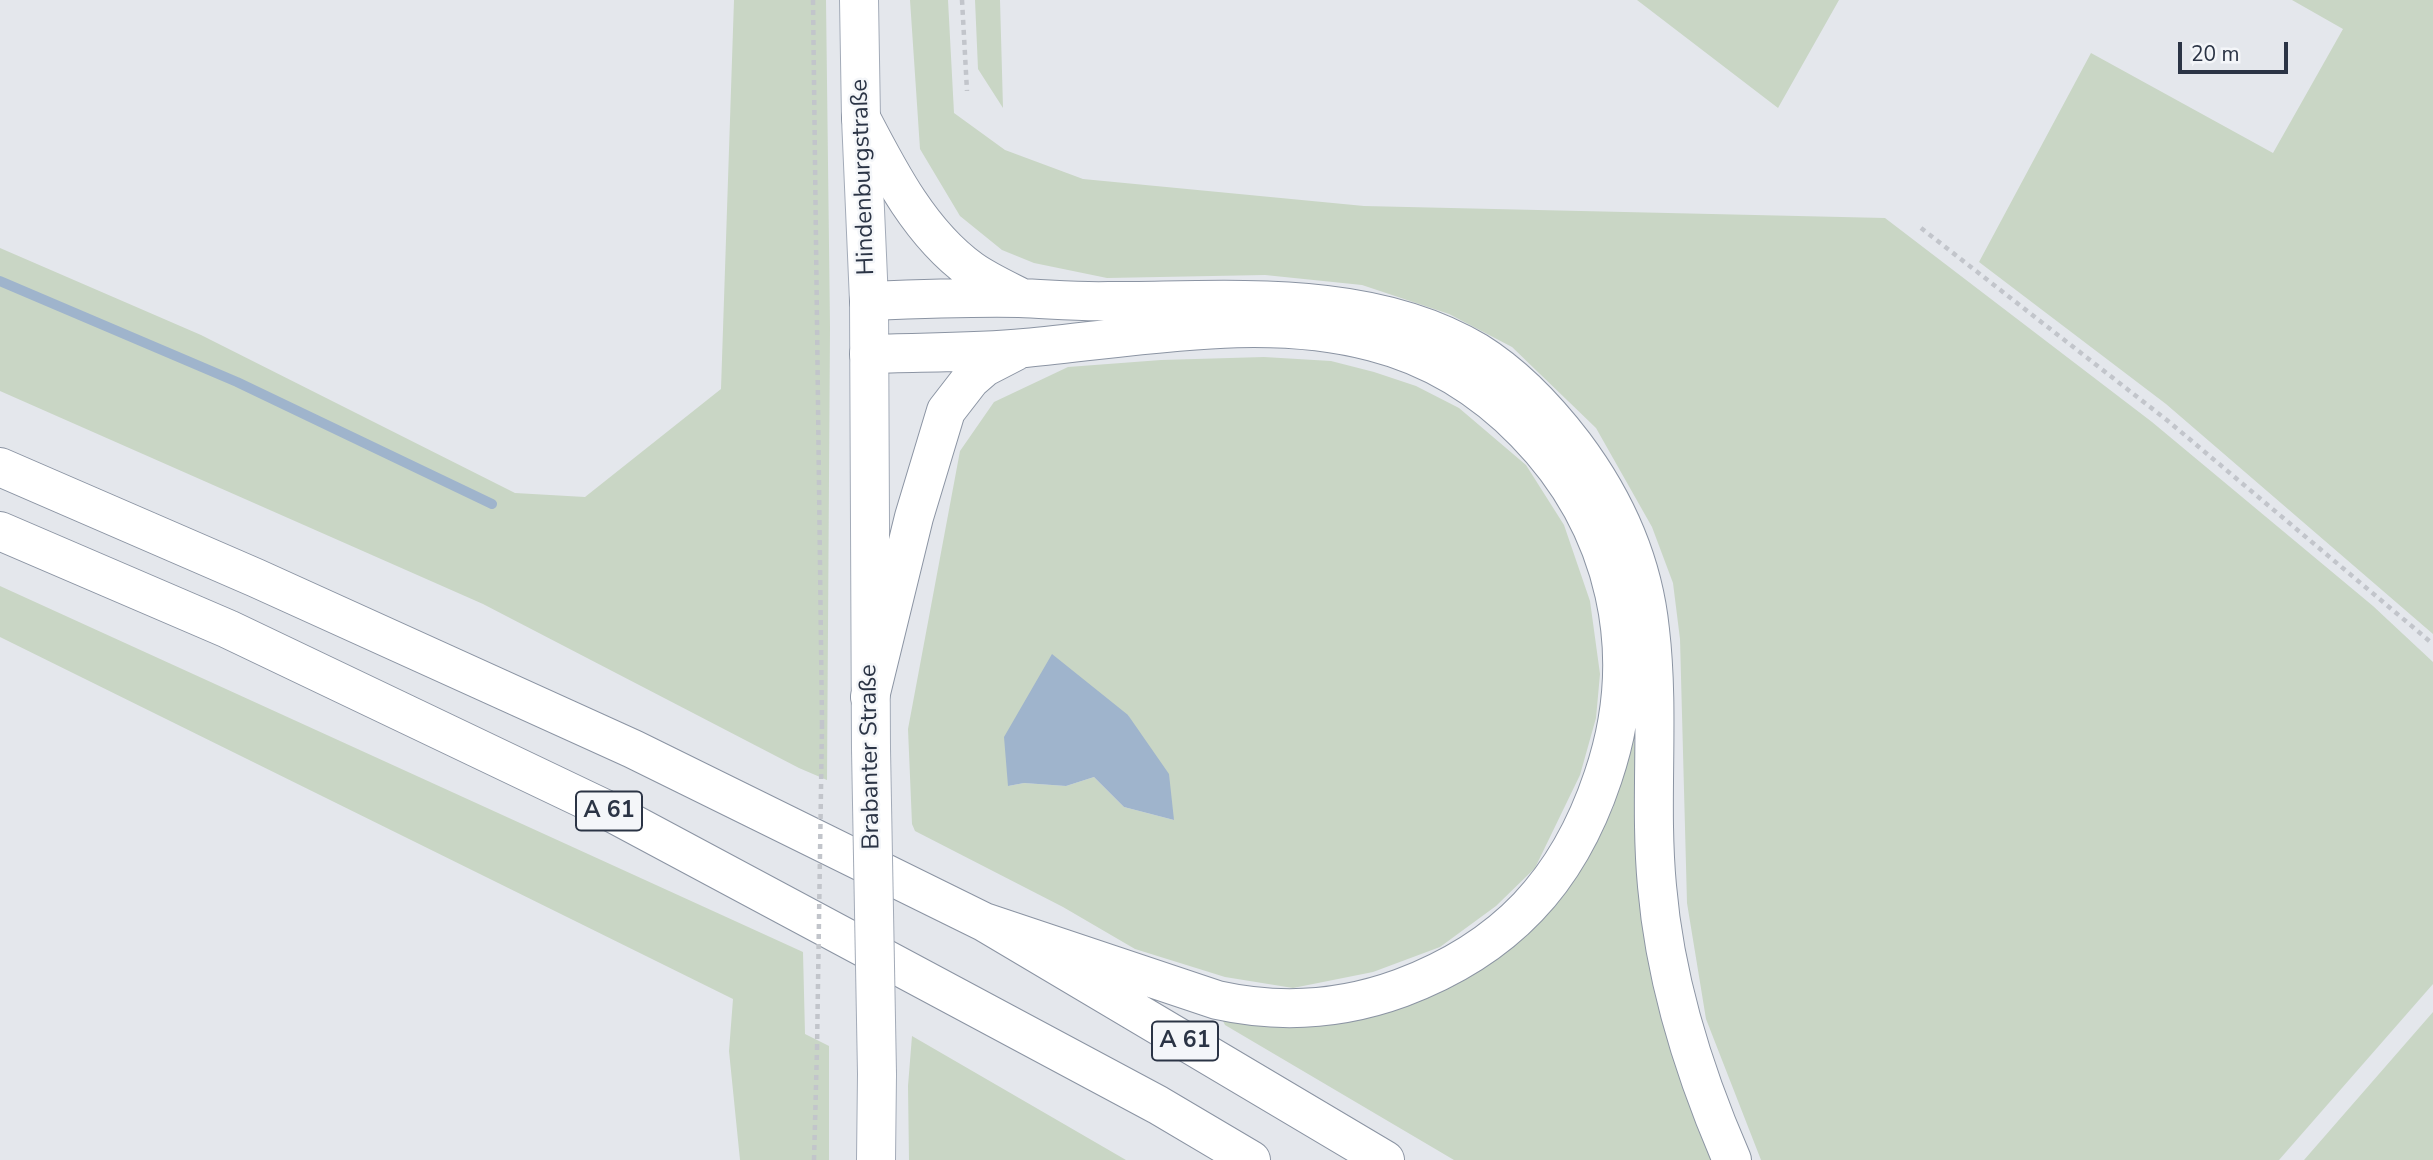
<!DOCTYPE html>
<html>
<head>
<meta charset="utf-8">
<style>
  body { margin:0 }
  #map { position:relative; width:2433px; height:1160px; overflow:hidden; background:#e4e7ec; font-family:"Nunito Sans",sans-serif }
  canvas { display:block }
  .scale { position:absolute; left:2178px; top:42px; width:110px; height:32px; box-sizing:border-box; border:4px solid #2b3445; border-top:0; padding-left:9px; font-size:21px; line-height:24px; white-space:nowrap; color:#2b3445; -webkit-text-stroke:5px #f4f6f9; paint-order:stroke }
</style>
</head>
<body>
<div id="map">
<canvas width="2433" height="1160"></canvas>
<div class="scale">20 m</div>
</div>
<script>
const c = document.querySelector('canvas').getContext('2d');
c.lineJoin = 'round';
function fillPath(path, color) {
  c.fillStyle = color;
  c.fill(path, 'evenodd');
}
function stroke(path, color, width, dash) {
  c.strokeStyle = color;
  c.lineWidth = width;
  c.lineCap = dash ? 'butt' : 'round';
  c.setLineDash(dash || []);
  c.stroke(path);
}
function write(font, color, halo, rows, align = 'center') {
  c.font = font + ' "Nunito Sans",sans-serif';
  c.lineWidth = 5;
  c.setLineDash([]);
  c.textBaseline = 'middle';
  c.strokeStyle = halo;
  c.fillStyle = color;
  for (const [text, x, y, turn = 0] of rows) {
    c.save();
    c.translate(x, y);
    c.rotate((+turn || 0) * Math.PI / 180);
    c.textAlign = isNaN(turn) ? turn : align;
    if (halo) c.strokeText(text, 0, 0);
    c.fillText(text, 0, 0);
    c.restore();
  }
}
fillPath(new Path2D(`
  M734 0H826L830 328 827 780 799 768 483 604 0 391V248L201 335 515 493 585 497 721 389Z
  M910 0H948L954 113 1005 150 1083 179 1364 206 1885 218 2152 422 2373 606 2433 662V984L2279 1160H1761L1706 1019 1687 903 1680 639 1673 583 1652 527 1596 428 1512 347 1449 314 1362 285 1265 275 1107 278 1034 263 1002 250 960 216 920 149Z
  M975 0H1000L1003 108 978 69Z
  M1637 0H1839L1778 108Z
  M2292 0H2433V634L2166 404 1979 262 2091 53 2273 153 2343 29Z
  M1264 357 1331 361 1374 372 1416 386 1459 408 1526 465 1564 525 1590 601 1600 674 1596 718 1580 775 1535 868 1496 906 1440 947 1373 972 1293 988 1225 977 1135 949 1063 907 915 831 912 824 908 729 960 451 994 402 1068 367 1161 360ZM1128 715 1174 820 1124 807 1094 777 1066 786 1024 783 1008 786Z
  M0 586 803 952 805 1034 829 1046V1160H740L729 1051 733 999 0 637Z
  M1634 734 1639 833 1719 1160H1454L1225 1025 1221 1017 1493 959 1550 911 1589 854 1613 808Z
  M2433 1012V1160H2304Z
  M912 1036 1126 1160H909L908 1086Z`), '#c9d6c5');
fillPath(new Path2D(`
  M1052 654 1128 715 1169 774 1174 820 1124 807 1094 777 1066 786 1024 783 1008 786 1004 737Z`), '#9fb4cc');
stroke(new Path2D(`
  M0 281 237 382 492 504`), '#9fb4cc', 10);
const major = new Path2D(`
  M859 0 861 118 869 301 871 749
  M876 1160 877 1074`);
const highway = new Path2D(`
  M861 118C889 172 920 233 971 270 985 280 1002 288 1018 296
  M869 301C919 299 969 297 1019 298 1049 299 1079 302 1109 301 1229 301 1369 287 1477 352 1514 375 1548 411 1574 445 1616 501 1643 561 1650 630 1660 715 1649 801 1657 886 1665 980 1694 1073 1732 1160
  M869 354C920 352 973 353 1025 348 1137 338 1262 312 1373 342 1432 357 1483 389 1525 432 1617 526 1645 654 1603 777 1568 882 1505 949 1401 988 1341 1010 1280 1014 1217 1000L984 922
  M0 467 256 578 633 749 984 922 1385 1160
  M0 531 228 629 607 810 1158 1105 1251 1160
  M870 697 914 517 946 411 970 380 985 367 1016 351`);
stroke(major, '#a3abb8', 40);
stroke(highway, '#8b94a3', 40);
stroke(new Path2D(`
  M813 0 822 725
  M962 0 967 91
  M1921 228 2168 421 2433 644
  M814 1160 817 1049`), '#c2c5cb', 4.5, [5, 5]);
stroke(major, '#fff', 38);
stroke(highway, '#fff', 38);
const majorBridge = new Path2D(`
  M871 749 877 1074`);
stroke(majorBridge, '#a3abb8', 40, []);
stroke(new Path2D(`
  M817 1049 822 725`), '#c2c5cb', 4.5, [5, 5]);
stroke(majorBridge, '#fff', 38);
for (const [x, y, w] of [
  [609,811,66],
  [1185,1041,66]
]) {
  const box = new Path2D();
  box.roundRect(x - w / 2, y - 19.5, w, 39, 5);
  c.fillStyle = '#f4f6f9';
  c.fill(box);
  stroke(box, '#2b3445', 2);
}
write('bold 23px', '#2b3445', null, [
  ["A 61",609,811],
  ["A 61",1185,1041]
]);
write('24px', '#2b3445', '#f4f6f9', [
  ["Hindenburgstraße",864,177,-92],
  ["Brabanter Straße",871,757,-91]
]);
</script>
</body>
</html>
